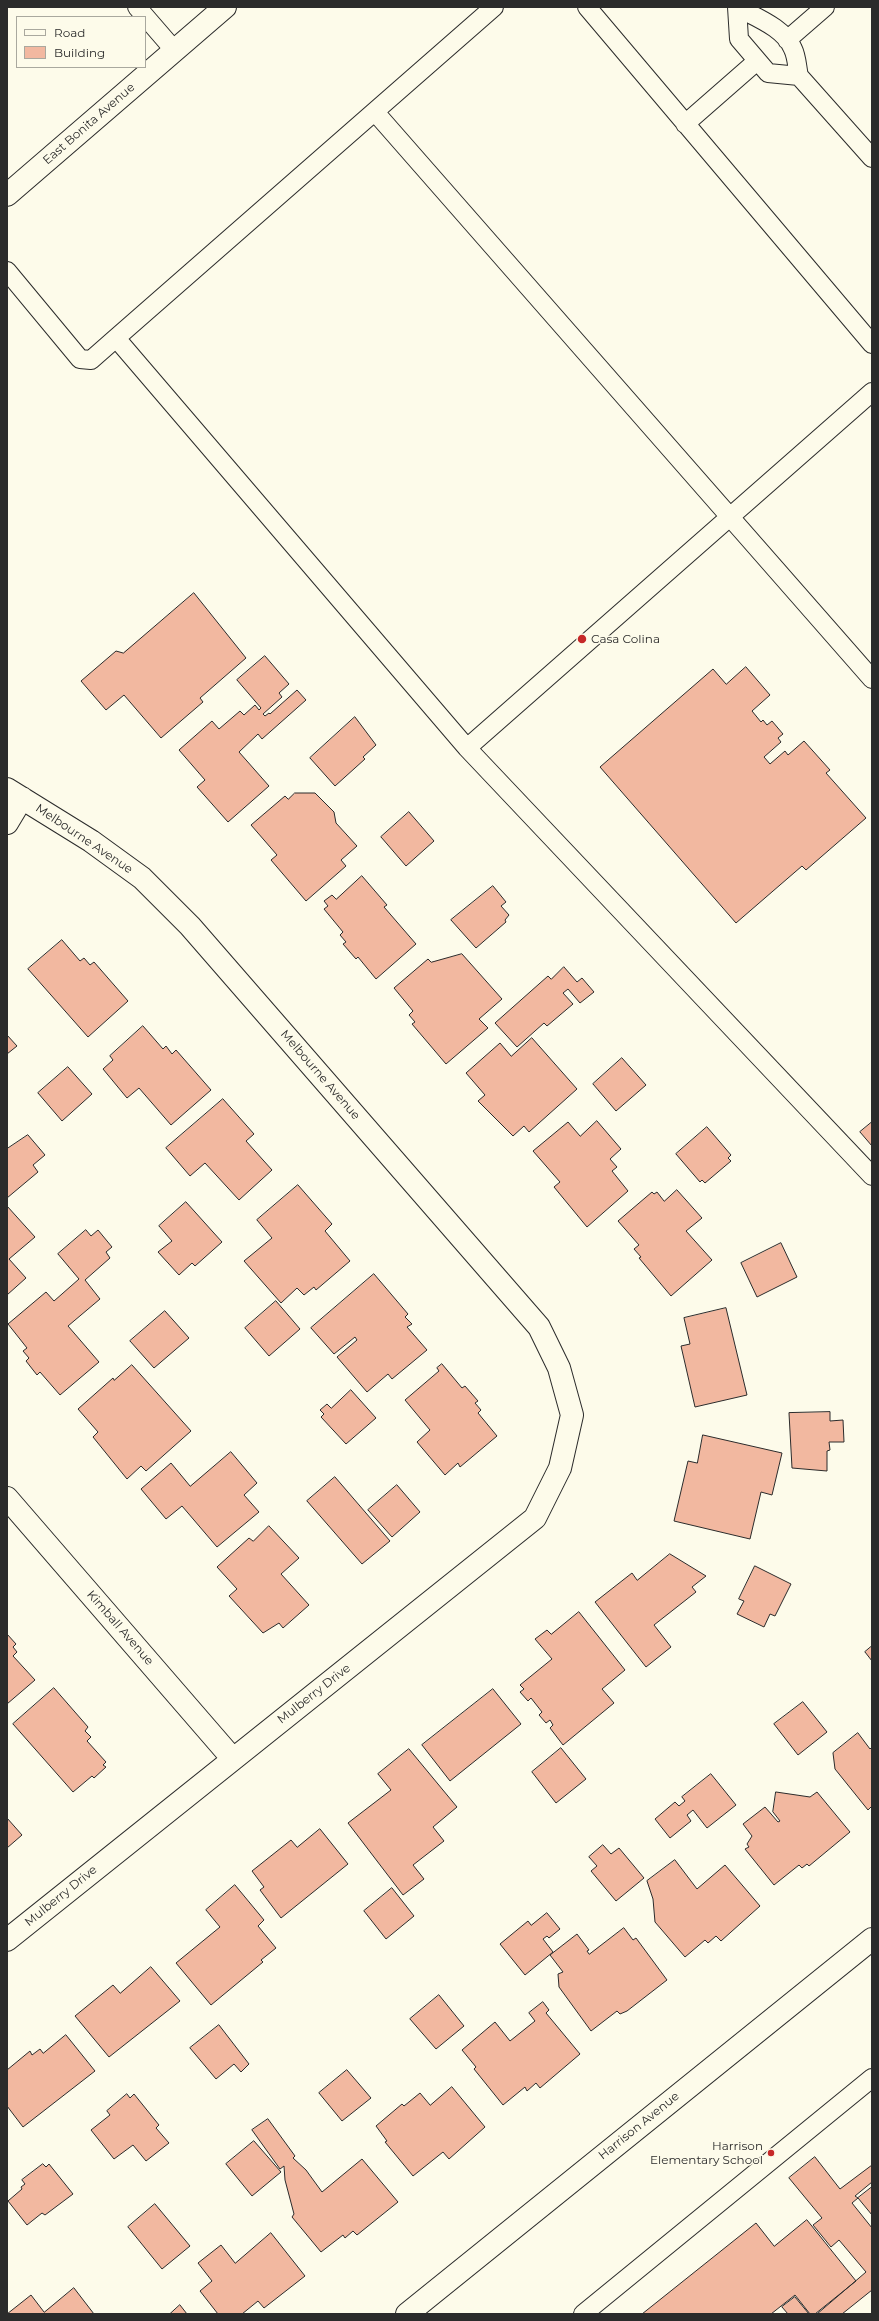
<!DOCTYPE html>
<html>
<head>
<meta charset="utf-8">
<style>
  body { margin:0 }
  #map { position:relative; width:879px; height:2321px; overflow:hidden; background:#fdfbea; font-family:Montserrat,sans-serif }
  canvas { display:block }
  .frame { position:absolute; inset:0; border:8px solid #2b2b2b; pointer-events:none }
  .legend { position:absolute; left:16px; top:16px; width:130px; height:52px; box-sizing:border-box; background:#fdfbea; border:1px solid #a9a89e; margin:0; padding:5px 7px; list-style:none; font-size:12px; color:#2b2b2b }
  .legend li { display:flex; align-items:center; gap:8px; height:20px }
  .legend b { width:20px; border:1px solid #a9a89e }
</style>
</head>
<body>
<div id="map">
<canvas width="879" height="2321"></canvas>
<div class="frame"></div>
<ul class="legend">
<li><b style="height:5px;background:#fdfbea"></b>Road</li>
<li><b style="height:11px;background:#f2b8a0"></b>Building</li>
</ul>
</div>
<script>
const c = document.querySelector('canvas').getContext('2d');
c.lineJoin = 'round';
function fillPath(path, color) {
  c.fillStyle = color;
  c.fill(path, 'evenodd');
}
function stroke(path, color, width, dash) {
  c.strokeStyle = color;
  c.lineWidth = width;
  c.lineCap = dash ? 'butt' : 'round';
  c.setLineDash(dash || []);
  c.stroke(path);
}
function write(font, color, halo, rows, align = 'center') {
  c.font = font + ' Montserrat,sans-serif';
  c.lineWidth = 3;
  c.setLineDash([]);
  c.textBaseline = 'middle';
  c.strokeStyle = halo;
  c.fillStyle = color;
  for (const [text, x, y, turn = 0] of rows) {
    c.save();
    c.translate(x, y);
    c.rotate((+turn || 0) * Math.PI / 180);
    c.textAlign = isNaN(turn) ? turn : align;
    if (halo) c.strokeText(text, 0, 0);
    c.fillText(text, 0, 0);
    c.restore();
  }
}
const building = new Path2D(`
  M194 593 246 658 200 698 203 702 161 738 124 695 106 710 81 681 116 651 123 653Z
  M265 656 289 684 279 693 282 697 263 714 265 716 269 713 270 714 297 690 306 700 262 739 258 734 239 752 269 786 228 822 197 787 205 780 179 750 212 721 219 729 240 711 244 715 255 705 259 710 261 708 237 680Z
  M746 667 770 695 752 711 761 722 763 720 767 725 772 721 783 734 778 738 781 742 764 757 770 764 785 751 788 755 804 741 830 770 826 773 866 818 806 870 802 866 736 923 600 767 713 669 726 684Z
  M355 717 376 745 363 757 365 759 335 786 310 758Z
  M295 793H315L334 812 336 823 357 846 341 860 346 866 306 901 271 860 277 855 251 825 285 796 288 799Z
  M409 812 434 841 406 866 381 837Z
  M362 876 387 905 384 907 416 944 376 979 358 957 356 959 343 944 346 942 340 935 343 932 324 909 328 906 324 901 332 895 336 899Z
  M493 886 506 902 501 906 509 915 505 920 506 922 476 948 451 920Z
  M62 940 80 961 84 958 90 965 94 962 128 1001 88 1037 28 969Z
  M462 954 502 999 479 1019 488 1028 446 1064 412 1024 415 1022 409 1015 413 1011 394 988 428 959 431 962Z
  M564 967 577 982 582 978 594 992 580 1003 568 989 563 993 573 1004 547 1026 544 1023 517 1047 495 1023 548 976 551 979Z
  M143 1026 163 1049 166 1046 172 1054 176 1050 211 1090 171 1125 139 1088 127 1098 103 1069 113 1060 110 1056Z
  M7 1035 17 1046 7 1054Z
  M532 1038 577 1089 529 1132 524 1126 513 1136 478 1101 485 1095 466 1073 500 1043 511 1056Z
  M622 1058 646 1085 616 1111 593 1084Z
  M68 1067 92 1094 62 1121 38 1093Z
  M223 1099 254 1134 246 1141 272 1170 239 1200 205 1163 190 1176 166 1148Z
  M597 1121 621 1149 610 1159 617 1167 612 1171 628 1191 587 1227 554 1187 560 1182 533 1151 568 1122 580 1136Z
  M872 1122V1146L860 1132Z
  M707 1127 731 1155 728 1158 731 1161 705 1183 702 1180 700 1182 676 1154Z
  M28 1135 45 1155 33 1165 38 1172 7 1198V1149Z
  M298 1185 332 1224 325 1231 350 1261 316 1290 314 1287 304 1295 297 1288 281 1303 244 1261 272 1238 257 1220Z
  M677 1190 702 1218 686 1231 712 1260 671 1296 639 1258 641 1257 634 1249 639 1245 618 1221 652 1192 654 1194 657 1192 664 1201Z
  M186 1202 222 1242 195 1266 192 1263 179 1275 158 1252 172 1241 159 1226Z
  M7 1206 35 1237 9 1259 26 1278 7 1295Z
  M86 1230 91 1236 98 1230 112 1247 106 1252 110 1258 85 1280 100 1299 68 1326 99 1362 60 1395 40 1372 37 1375 26 1361 29 1358 23 1351 27 1348 8 1324 46 1292 54 1301 79 1279 58 1254Z
  M781 1243 797 1277 757 1297 741 1263Z
  M374 1274 408 1314 405 1317 412 1324 407 1327 427 1350 392 1379 388 1374 367 1392 337 1357 357 1340 355 1337 334 1354 311 1328Z
  M276 1301 300 1329 269 1356 245 1328Z
  M726 1308 747 1395 695 1407 681 1346 690 1344 684 1318Z
  M165 1311 189 1338 154 1368 130 1341Z
  M442 1364 462 1388 465 1386 478 1401 475 1403 481 1410 478 1413 497 1436 460 1467 458 1463 445 1475 417 1442 430 1430 405 1400 439 1371 437 1368Z
  M132 1365 191 1431 146 1471 141 1466 127 1479 93 1437 98 1432 78 1409 113 1378 114 1380Z
  M351 1390 376 1418 346 1444 321 1417 324 1414 320 1410 327 1404 331 1408Z
  M830 1412V1421L843 1420 844 1442H829L830 1450 827 1451V1471L792 1468 789 1413Z
  M703 1435 782 1453 772 1495 761 1492 750 1539 674 1521 688 1461 697 1463Z
  M231 1452 257 1483 244 1495 259 1512 217 1547 182 1506 166 1519 141 1489 171 1463 190 1486Z
  M335 1477 390 1541 362 1564 307 1501Z
  M397 1485 420 1512 392 1537 368 1510Z
  M269 1526 299 1558 281 1574 309 1605 283 1628 279 1623 263 1633 229 1596 237 1589 217 1567 249 1538 253 1541Z
  M670 1554 706 1576 692 1587 696 1592 654 1625 671 1647 646 1667 595 1602 632 1573 637 1580Z
  M755 1566 791 1584 775 1616 770 1614 764 1627 737 1614 744 1601 739 1599Z
  M579 1612 625 1670 602 1689 614 1703 563 1745 550 1728 553 1725 550 1720 546 1723 539 1715 542 1712 531 1698 528 1701 520 1692 524 1689 520 1685 552 1659 535 1639 547 1630 551 1634Z
  M7 1634 16 1644 13 1647 17 1652 13 1656 35 1680 7 1704Z
  M872 1646V1661L865 1652Z
  M54 1688 88 1727 85 1731 91 1737 87 1741 106 1762 103 1765 106 1767 94 1778 92 1776 73 1792 13 1724Z
  M493 1689 521 1724 450 1781 422 1745Z
  M803 1702 827 1732 798 1755 774 1724Z
  M858 1733 870 1749 872 1747V1806L868 1810 835 1769 833 1753Z
  M561 1748 586 1779 556 1803 532 1772Z
  M409 1749 457 1807 433 1827 444 1841 413 1865 424 1879 403 1895 348 1823 391 1790 378 1774Z
  M711 1774 736 1805 707 1828 693 1810 687 1815 691 1821 670 1838 655 1819 675 1802 679 1806 685 1801 682 1797Z
  M776 1792 810 1797 817 1792 850 1832 809 1866 807 1864 802 1868 799 1865 774 1885 745 1849 749 1847 747 1844 752 1836 743 1824 765 1807 778 1822 780 1821 773 1812Z
  M7 1818 22 1835 7 1848Z
  M320 1829 348 1864 281 1918 260 1890 264 1887 252 1871 291 1840 297 1847Z
  M603 1845 611 1854 619 1848 644 1878 616 1901 591 1871 597 1866 589 1857Z
  M675 1860 697 1889 725 1865 760 1906 721 1941 716 1936 708 1943 705 1940 685 1957 655 1922 653 1899 647 1881Z
  M235 1885 264 1920 258 1926 276 1948 261 1960 263 1962 211 2005 176 1963 220 1927 206 1910Z
  M392 1888 414 1916 386 1939 364 1911Z
  M547 1913 560 1929 549 1938 547 1936 543 1939 553 1952 525 1975 500 1944 528 1921 531 1925Z
  M624 1928 633 1940 636 1938 667 1980 627 2011 620 2014 617 2011 591 2031 559 1987 558 1974 563 1972 550 1955 577 1934 589 1950 587 1951 589 1954Z
  M151 1967 180 2001 109 2057 75 2016 113 1985 120 1993Z
  M439 1995 464 2026 436 2049 410 2019Z
  M543 2002 549 2010 546 2013 580 2054 540 2088 536 2083 527 2091 525 2087 503 2105 474 2069 476 2067 462 2050 495 2022 510 2041 535 2021 529 2013Z
  M219 2025 249 2064 241 2072 234 2064 216 2079 190 2048Z
  M66 2035 95 2071 23 2127 7 2106V2070L30 2051 32 2055 40 2049 43 2053Z
  M347 2070 371 2098 342 2121 319 2093Z
  M452 2087 485 2127 449 2159 443 2152 413 2176 385 2142 387 2141 376 2126 402 2104 404 2106 420 2093 430 2105Z
  M127 2094 130 2098 134 2094 159 2125 156 2128 169 2143 146 2161 133 2145 114 2159 91 2130 110 2115 107 2111Z
  M268 2119 295 2156 293 2158 306 2170 322 2192 362 2159 398 2202 357 2235 353 2231 345 2238 343 2235 321 2252 292 2217 294 2214 285 2180 284 2166 280 2169 252 2130Z
  M254 2141 281 2172 252 2196 226 2164Z
  M815 2157 840 2189 872 2165V2182L855 2196 858 2198 852 2203 872 2228V2290L842 2314H817L866 2272 839 2240 831 2247 813 2225 822 2218 789 2178Z
  M43 2164 46 2167 49 2164 73 2194 45 2215 42 2213 27 2225 8 2201 22 2189 21 2187 25 2184 22 2180Z
  M872 2187V2215L858 2198Z
  M155 2204 190 2246 162 2269 128 2227Z
  M807 2220 856 2281 815 2314H810L795 2295 771 2314H642L756 2223 774 2246Z
  M271 2233 305 2276 264 2308 258 2301 242 2314H218L200 2291 212 2281 198 2263 221 2245 235 2263Z
  M74 2288 94 2314H7L31 2295 44 2312Z
  M795 2297 809 2314H788L782 2307Z
  M180 2305 187 2314H170Z`);
fillPath(building, '#f2b8a0');
stroke(building, '#2b2b2b', 1);
const service = new Path2D(`
  M137 7 175 51
  M494 7 116 338 467 748 872 1176
  M587 7 872 344
  M737 7C755 17 785 28 793 49 797 57 797 68 799 76L768 73 739 39 737 7
  M787 40 825 7
  M799 76 872 158
  M375 112 872 679
  M685 124 757 61
  M7 271 80 359 91 360 116 338
  M467 748 872 392
  M583 2314 872 2078`);
const minor = new Path2D(`
  M7 789 91 841 142 878 190 926 539 1327 559 1368 572 1415 560 1468 535 1518 7 1940
  M7 823 22 798
  M7 1498 232 1758`);
const tertiary = new Path2D(`
  M407 2314 872 1939`);
const secondary = new Path2D(`
  M7 195 225 7`);
stroke(service, '#2b2b2b', 20);
stroke(minor, '#2b2b2b', 24);
stroke(tertiary, '#2b2b2b', 24);
stroke(secondary, '#2b2b2b', 24);
stroke(service, '#fdfbea', 18);
stroke(minor, '#fdfbea', 22);
stroke(tertiary, '#fdfbea', 22);
stroke(secondary, '#fdfbea', 22);
for (const [x, y, r, color] of [
  [582,639,5,"#c62828"],
  [771,2153,4,"#c62828"]
]) {
  const dot = new Path2D();
  dot.arc(x, y, r, 0, 2 * Math.PI);
  c.fillStyle = color;
  c.fill(dot);
  stroke(dot, '#fdfbea', 1.5);
}
write('12px', '#2b2b2b', '#fdfbea', [
  ["East Bonita Avenue",89,124,-41],
  ["Melbourne Avenue",84,839,34],
  ["Melbourne Avenue",320,1075,49],
  ["Kimball Avenue",120,1628,49],
  ["Mulberry Drive",314,1694,-38],
  ["Mulberry Drive",61,1896,-39],
  ["Harrison Avenue",639,2126,-39]
]);
write('12px', '#2b2b2b', '#fdfbea', [
  ["Casa Colina",591,639],
  ["Harrison",763,2146,"right"],
  ["Elementary School",763,2160,"right"]
], 'left');
</script>
</body>
</html>
